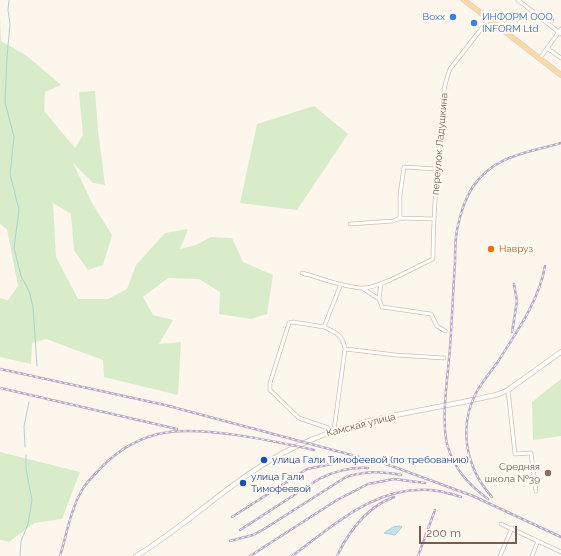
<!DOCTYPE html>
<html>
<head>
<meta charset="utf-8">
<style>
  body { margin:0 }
  #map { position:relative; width:561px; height:556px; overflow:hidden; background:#fdf6ec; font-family:Raleway,sans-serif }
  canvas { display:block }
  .scale { position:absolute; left:419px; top:526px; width:98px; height:18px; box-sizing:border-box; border:2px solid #7a5c4d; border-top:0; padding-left:5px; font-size:12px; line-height:14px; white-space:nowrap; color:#7a5c4d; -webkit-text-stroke:3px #fffaf3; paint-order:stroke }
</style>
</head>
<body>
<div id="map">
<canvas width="561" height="556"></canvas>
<div class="scale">200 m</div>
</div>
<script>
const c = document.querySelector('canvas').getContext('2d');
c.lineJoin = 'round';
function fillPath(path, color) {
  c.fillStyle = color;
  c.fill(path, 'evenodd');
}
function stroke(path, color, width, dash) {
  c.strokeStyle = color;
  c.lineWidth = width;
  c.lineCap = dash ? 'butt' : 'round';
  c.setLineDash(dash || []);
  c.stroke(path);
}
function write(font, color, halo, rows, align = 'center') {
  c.font = font + ' Raleway,sans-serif';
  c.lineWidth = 4;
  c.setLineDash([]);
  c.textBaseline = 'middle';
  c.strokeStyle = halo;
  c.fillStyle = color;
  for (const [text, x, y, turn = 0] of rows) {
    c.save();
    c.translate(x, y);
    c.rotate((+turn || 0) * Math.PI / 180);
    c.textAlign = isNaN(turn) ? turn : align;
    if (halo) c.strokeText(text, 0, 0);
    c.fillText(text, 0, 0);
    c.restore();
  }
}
fillPath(new Path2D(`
  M0 16 1 41 27 56 61 85 45 92 44 111 75 148 83 135 79 92 95 91 98 130 105 185 93 183 73 163 92 203 112 235 103 265 88 270 74 250 71 214 53 203 56 257 78 299H108L127 289 136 265 165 233 188 229 180 249 196 245 211 237 232 238 243 262 273 275 267 314 251 319 219 314 220 292 199 279 168 278 143 297 153 315 173 320 159 344 181 342 178 395 104 377 103 360 46 339 32 343 31 364 0 357V298L8 300 18 286 7 229 0 224Z
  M314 106 348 134 297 210 240 203 257 124Z
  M561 379V436L533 440 532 402Z
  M0 452 80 472 62 519 34 523 9 542 0 540Z`), '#d8ecc9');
const water = new Path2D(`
  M400 526 402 527 395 535 384 533 393 527Z`);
fillPath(water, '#bfe3e8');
stroke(water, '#a5d3da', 1);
stroke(new Path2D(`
  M9 0 8 10 10 24 7 57 5 102 14 137 10 174 19 210 14 248 21 276 29 291 33 307 37 366
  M25 447 24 426 29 402
  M20 556 21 541 28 524 32 500 26 469V455`), '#a5d3da', 1);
const minor = new Path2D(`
  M518 0 561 34
  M547 48 561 58
  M540 58 561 29
  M400 218V195L404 167 437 169
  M350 224 393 221 400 218 433 219
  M302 273C321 278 342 287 362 288 378 289 417 266 433 259 433 220 436 181 439 142 441 118 441 92 450 69L489 19
  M362 288 379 299 382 307 431 314 437 326 445 331
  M379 299 381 283
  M324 327 293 322 289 323 270 383V390L299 418 334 430 345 349C343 335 335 332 324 327L341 284
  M345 349 396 355 444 358
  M508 390 515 454 531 453 536 491
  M501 524 561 552
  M500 556 512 528
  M532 556 538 541`);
const secondary = new Path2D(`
  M136 556C191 523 236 475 295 447 358 416 431 411 499 394L508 390 561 352`);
const primary = new Path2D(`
  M464 0 561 75`);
stroke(minor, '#d1beb0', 4.5);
stroke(secondary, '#d6c0b0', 5.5);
stroke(primary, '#dad1cd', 6);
stroke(minor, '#fff', 3);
stroke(secondary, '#fff', 4);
stroke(primary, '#fbd9a5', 4.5);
const rail = new Path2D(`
  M512 332 517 301 514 284
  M0 369 165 405 389 465 473 496 561 537
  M0 388 177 429
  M492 497C466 468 458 428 476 393 482 382 490 373 497 363 516 333 539 301 545 266
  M488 499C468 484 454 469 447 444 441 418 448 375 450 348 452 320 453 292 455 263 455 252 455 241 457 230 460 215 464 201 472 188 494 155 527 153 561 143
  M232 517 307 469 341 462H355
  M240 530 319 479C335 471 350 467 368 468
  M230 541 253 535 264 529 346 477C365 471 381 471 401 475
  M60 556C67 534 70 511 82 490 86 483 92 477 97 472 114 453 134 440 158 434 197 424 274 441 314 450
  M250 556 337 500 368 484 394 479 425 483
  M292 556C336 524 379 482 438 491 446 492 454 495 461 497
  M337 556C349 531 367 507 394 497
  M418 556 435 510`);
stroke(rail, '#b9a8c9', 2.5);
stroke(rail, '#fffaf3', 1, [3]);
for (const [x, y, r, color] of [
  [453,17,4,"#3f7fe0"],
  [474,23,4,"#3f7fe0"],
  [491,249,4,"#e8710a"],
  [264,460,4,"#1a4fb4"],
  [548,473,4,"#8d6e63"],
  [243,483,4,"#1a4fb4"]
]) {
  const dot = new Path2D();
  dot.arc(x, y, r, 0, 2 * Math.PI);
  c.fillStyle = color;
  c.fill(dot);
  stroke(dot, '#fffaf3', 1.5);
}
write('10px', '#366cbe', '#fffaf3', [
  ["Boxx",445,17],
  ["ИНФОРМ ООО,",482,17,"left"],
  ["INFORM Ltd",482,29,"left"]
], 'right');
write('10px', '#7a5c4d', '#fffaf3', [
  ["переулок Ладушкина",440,144,-85],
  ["Камская улица",361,425,-14]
]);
write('10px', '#c56008', '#fffaf3', [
  ["Навруз",499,249]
], 'left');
write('10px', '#164399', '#fffaf3', [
  ["улица Гали Тимофеевой (по требованию)",272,460],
  ["улица Гали",251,477],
  ["Тимофеевой",251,489]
], 'left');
write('10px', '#785e54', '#fffaf3', [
  ["Средняя",540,467],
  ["школа №39",540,479]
], 'right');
</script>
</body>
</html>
